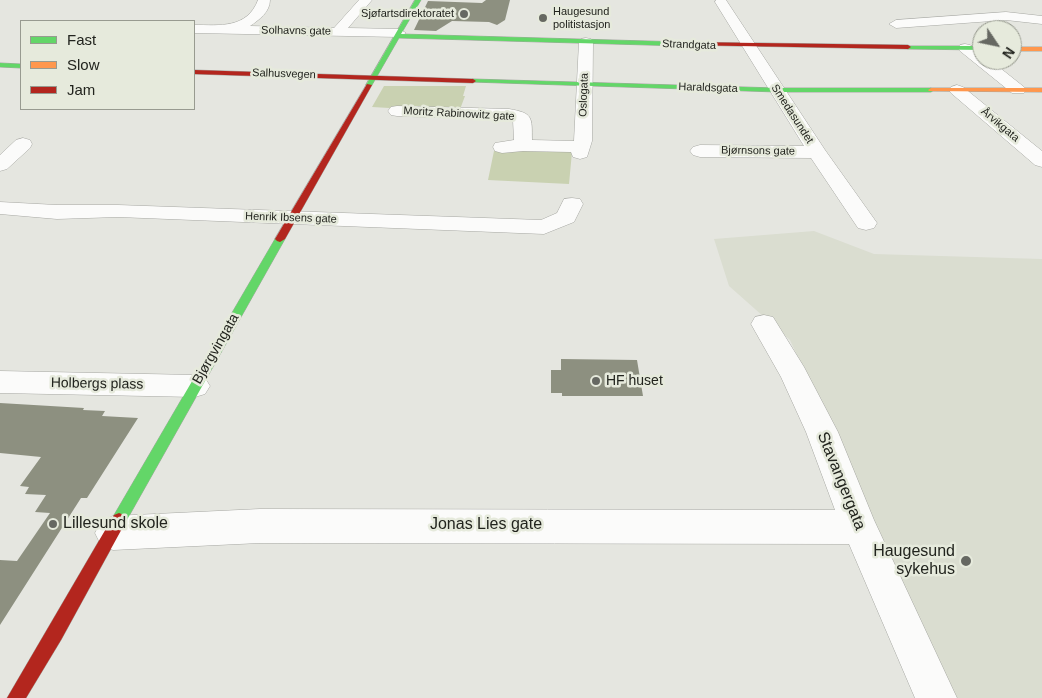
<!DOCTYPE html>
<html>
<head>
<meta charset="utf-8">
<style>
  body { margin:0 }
  #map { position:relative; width:1042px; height:698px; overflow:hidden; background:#e5e6e0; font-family:Helvetica,sans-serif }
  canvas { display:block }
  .legend { position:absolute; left:20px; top:20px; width:175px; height:90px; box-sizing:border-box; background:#e6eadc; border:1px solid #989b90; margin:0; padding:6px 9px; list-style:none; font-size:15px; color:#22241e }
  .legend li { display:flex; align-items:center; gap:10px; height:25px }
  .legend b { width:25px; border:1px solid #989b90 }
  .north { position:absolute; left:972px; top:20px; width:50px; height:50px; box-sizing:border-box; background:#e6eadc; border:1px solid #989b90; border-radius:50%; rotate:124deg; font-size:14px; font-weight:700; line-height:20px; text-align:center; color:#22241e }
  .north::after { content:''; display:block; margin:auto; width:18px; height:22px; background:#666862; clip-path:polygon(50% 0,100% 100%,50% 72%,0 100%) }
</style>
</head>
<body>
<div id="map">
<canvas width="1042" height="698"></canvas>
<ul class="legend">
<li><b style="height:6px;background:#63d668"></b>Fast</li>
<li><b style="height:6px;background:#ff974d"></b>Slow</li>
<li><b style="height:6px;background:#b3261e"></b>Jam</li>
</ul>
<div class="north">N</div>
</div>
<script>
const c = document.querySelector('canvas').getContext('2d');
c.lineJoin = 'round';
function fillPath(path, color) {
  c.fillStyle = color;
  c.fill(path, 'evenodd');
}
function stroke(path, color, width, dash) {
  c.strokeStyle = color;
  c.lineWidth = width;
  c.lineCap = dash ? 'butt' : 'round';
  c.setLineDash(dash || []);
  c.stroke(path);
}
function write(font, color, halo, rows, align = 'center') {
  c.font = font + ' Helvetica,sans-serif';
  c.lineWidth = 5;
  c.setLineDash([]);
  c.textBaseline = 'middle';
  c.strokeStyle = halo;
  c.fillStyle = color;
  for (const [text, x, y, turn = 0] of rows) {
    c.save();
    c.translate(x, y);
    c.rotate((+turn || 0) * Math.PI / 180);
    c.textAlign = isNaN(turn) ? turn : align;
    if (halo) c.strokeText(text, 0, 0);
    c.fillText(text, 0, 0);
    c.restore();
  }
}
fillPath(new Path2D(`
  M814 231 874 254 1042 259V698H952L790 340 729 286 714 239Z`), '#daddd0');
fillPath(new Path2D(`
  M384 86H466L463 96H465L459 112 372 107Z
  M521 150 572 152 569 184 488 180 494 151Z`), '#c9d1b1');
fillPath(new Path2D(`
  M486 0H510L505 20 497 25 489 22 452 21 436 31 414 30 428 1 482 3Z
  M561 359 637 360 643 396H562V393H551V370H561Z
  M0 403 84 408 83 410 105 411 102 416 138 418 87 498H81L0 625V560L17 561 50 513 35 512 46 495 25 494 29 487 20 486 41 457 0 453Z`), '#8d9080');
const street = new Path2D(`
  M258 0H270C270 12 259 20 250 26L334 28 359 0H372L348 28 399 29 406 33 399 37 194 33V25C220 25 247 29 258 0Z
  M716 0H726L825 150 877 223 874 228 866 230 858 228 811 158 700 157 693 155 690 151 693 147 700 145 804 146 715 2Z
  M1006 12 1042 16V24L1006 20 896 28 889 24 896 20Z
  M586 38 591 39 593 42 592 141 587 157 580 159 573 157 571 152 523 151 502 153 495 151 493 147 495 143 514 140 513 120 397 116 391 115 388 111 391 107 397 106 509 109C533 113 532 117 532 140L574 141 579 42 581 39Z
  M965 44 970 45 982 54V60H990L1024 87 1026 90 1024 93H1012L960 51 958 48 960 45Z
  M957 85 963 87 1042 151V167L1035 165 951 93 949 90 951 87Z
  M23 138 30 140 32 144 30 148 7 169 0 171V155L16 140Z
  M572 198 580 199 583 204 574 222 544 234 118 217 57 219 0 214V202L57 205H118L541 220 557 213 564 199Z
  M764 315 773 317 804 367 838 432 874 520 957 698H915L849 544 260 543 113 550 101 545 95 533 101 521 113 516 260 509 835 510 806 432 781 377 751 324 755 317Z
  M0 371 195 375 205 378 210 386 205 394 195 397 0 393Z`);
const fast = new Path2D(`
  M415 0H421L401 34 683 42 686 44 683 46 399 38 372 85 367 86 366 85Z
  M906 46H982V50L908 49 906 48Z
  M0 63 21 64V68L0 67Z
  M473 79 777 88H931L934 90 931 92H777L471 82 470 81Z
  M280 236 285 239 124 525 119 527 114 525 112 520 114 515 275 239Z`);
const slow = new Path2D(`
  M1012 47H1042V51H1012Z
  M931 88H1042V92L929 91 928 90Z`);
const jam = new Path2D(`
  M683 42 908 45 911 47 908 49 681 45V43Z
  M194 70 473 79 476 81 473 83 194 74Z
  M367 84 372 85 285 239 280 242 277 241 275 239Z
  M119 513 124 515 126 520 124 525 61 640 26 698H7L114 515Z`);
stroke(street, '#a6a7a2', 1);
stroke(fast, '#a6a7a2', 1);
stroke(slow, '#a6a7a2', 1);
stroke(jam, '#a6a7a2', 1);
fillPath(street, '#fbfbfa');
fillPath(fast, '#63d668');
fillPath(slow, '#ff974d');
fillPath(jam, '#b3261e');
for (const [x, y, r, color] of [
  [464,14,5,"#666862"],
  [543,18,5,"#666862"],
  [596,381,5,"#666862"],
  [53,524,5,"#666862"],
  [966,561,6,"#666862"]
]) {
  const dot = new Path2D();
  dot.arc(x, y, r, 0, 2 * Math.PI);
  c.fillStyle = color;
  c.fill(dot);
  stroke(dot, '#e6eadc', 2);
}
write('11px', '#22241e', '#e6eadc', [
  ["Haugesund",553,12],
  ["politistasjon",553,25],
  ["Sjøfartsdirektoratet",454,14,"right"]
], 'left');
write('11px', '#22241e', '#e6eadc', [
  ["Solhavns gate",296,31,1],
  ["Strandgata",689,45,2],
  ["Salhusvegen",284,74,2],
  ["Haraldsgata",708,88,2],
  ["Oslogata",584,95,-88],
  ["Moritz Rabinowitz gate",459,114,3],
  ["Smedasundet",792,114,57],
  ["Årvikgata",1000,125,40],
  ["Bjørnsons gate",758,151,1],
  ["Henrik Ibsens gate",291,218,2]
]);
write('14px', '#22241e', '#e6eadc', [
  ["Bjørgvingata",216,349,-60],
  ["Holbergs plass",97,384,1]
]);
write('14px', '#22241e', '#e6eadc', [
  ["HF huset",606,381]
], 'left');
write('16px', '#22241e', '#e6eadc', [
  ["Stavangergata",841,481,68],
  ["Jonas Lies gate",486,525]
]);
write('16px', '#22241e', '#e6eadc', [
  ["Lillesund skole",63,524],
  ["Haugesund",955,552,"right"],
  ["sykehus",955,570,"right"]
], 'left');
</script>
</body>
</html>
